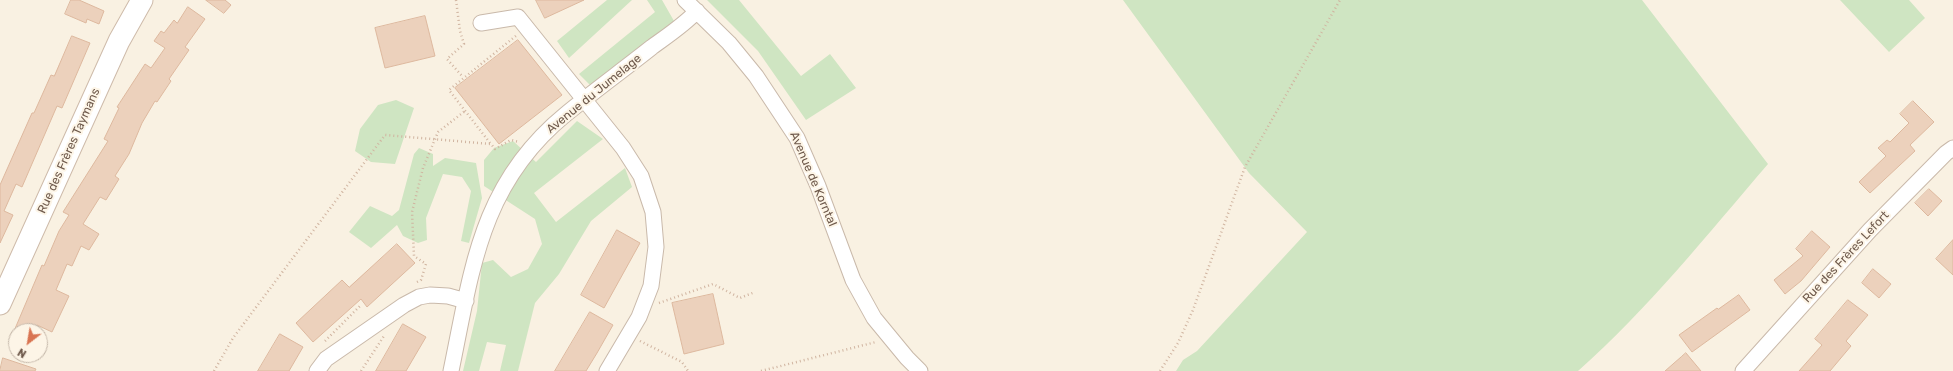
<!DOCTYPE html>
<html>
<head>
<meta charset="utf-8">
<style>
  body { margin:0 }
  #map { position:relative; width:1953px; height:371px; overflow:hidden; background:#f9f1e2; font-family:Rubik,sans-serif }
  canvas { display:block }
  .north { position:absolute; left:8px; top:323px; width:40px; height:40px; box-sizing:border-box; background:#fdf5e7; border:1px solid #c4b7a9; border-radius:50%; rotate:211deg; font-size:11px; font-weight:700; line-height:16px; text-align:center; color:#6e594b }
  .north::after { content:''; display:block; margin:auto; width:14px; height:18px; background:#d97451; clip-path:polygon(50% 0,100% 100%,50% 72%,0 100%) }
</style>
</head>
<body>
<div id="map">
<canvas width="1953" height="371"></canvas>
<div class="north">N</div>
</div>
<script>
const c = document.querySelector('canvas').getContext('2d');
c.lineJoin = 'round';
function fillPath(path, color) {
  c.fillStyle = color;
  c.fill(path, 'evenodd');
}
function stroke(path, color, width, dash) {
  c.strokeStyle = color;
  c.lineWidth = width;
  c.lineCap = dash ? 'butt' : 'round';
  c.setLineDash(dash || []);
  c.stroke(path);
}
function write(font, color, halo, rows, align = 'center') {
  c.font = font + ' Rubik,sans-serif';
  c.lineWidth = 4;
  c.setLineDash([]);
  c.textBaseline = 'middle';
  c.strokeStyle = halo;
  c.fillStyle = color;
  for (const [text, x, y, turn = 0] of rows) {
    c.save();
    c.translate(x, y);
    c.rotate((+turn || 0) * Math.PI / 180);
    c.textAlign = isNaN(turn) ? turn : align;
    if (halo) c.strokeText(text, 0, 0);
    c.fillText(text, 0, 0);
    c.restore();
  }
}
fillPath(new Path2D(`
  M607 0H632L569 58 557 41Z
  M647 0H662L674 21 592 87 579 74 655 12Z
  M707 0H739L801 76 830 54 856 88 806 120 758 51Z
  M1123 0H1642L1768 164C1707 235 1648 309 1578 371H1176L1183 360 1197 351 1307 232 1249 173Z
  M1840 0H1909L1925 18 1889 52Z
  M396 100 414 108 395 164 371 162 355 151 360 129 378 105Z
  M577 121 603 139 534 193 556 222 625 168 632 187 591 221 559 274 535 303 518 371H500L506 345 487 342 479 371H463L477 311 482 263 493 260 511 277 528 269 542 244 535 219 484 186V160L494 148 513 141 536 162Z
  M419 148 433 154V166L445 158 476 163 482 198 469 243 461 241 471 191 462 177 443 174 426 218 427 240 418 243 403 236 397 225 371 248 349 232 370 206 392 216 399 210 414 154Z`), '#cfe5c2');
const building = new Path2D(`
  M71 0H79L104 11 99 24 87 19 86 23 65 14Z
  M206 0H225L231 5 224 13Z
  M536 0H584L545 18Z
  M188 7 205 19 185 47 189 50 169 79 171 81 157 102 155 101 142 123 129 154 115 176 119 179 106 200 100 197 83 224 99 234 89 250 81 246 72 266 67 264 56 290 69 296 52 332 37 325 34 331H14L42 265 44 266 59 231 69 215 63 212 108 141 104 139 119 108 117 107 145 64 151 68 165 48 154 41 161 31 164 33 174 20 177 23Z
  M425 16 435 56 385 68 375 28Z
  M72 36 90 43 62 108 57 106 22 187 16 184 4 211 13 215 0 243V185L32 113H34L51 75 54 76Z
  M518 40 562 95 499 144 455 88Z
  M1913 101 1934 122 1910 145 1915 151 1870 193 1859 182 1886 156 1878 148 1887 140 1890 142 1909 123 1900 114Z
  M1929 189 1942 201 1928 216 1915 203Z
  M617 230 640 243 604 308 581 295Z
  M1812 231 1830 247 1801 281 1785 294 1774 280 1803 256 1796 249Z
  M1953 240V275L1936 259Z
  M397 244 415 263 367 307 361 299 313 342 296 323 342 280 349 287Z
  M1873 269 1891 284 1879 298 1862 283Z
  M713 294 724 344 684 354 672 303Z
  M1739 295 1750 310 1692 352 1679 335 1717 308 1718 309Z
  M1848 300 1868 315 1846 341 1851 346 1830 371H1799L1822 345 1815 339Z
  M590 312 613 325 597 353 586 371H555Z
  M403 324 426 337 406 371H376Z
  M280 334 303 347 289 371H258Z
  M1686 353 1701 371H1665L1681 357Z
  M3 358 36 369 35 371H0Z`);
fillPath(building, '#ecd1bc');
stroke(building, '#ddb89e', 1);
const street = new Path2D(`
  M685 0 729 43 756 76 797 138 818 186 853 280 874 318 907 358 920 371
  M481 23 518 17 623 148 641 176 653 212 656 247 651 286 639 317 607 371
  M317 371 326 359 404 305 419 297 430 295 448 296 466 301
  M451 371C472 270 480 184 566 114 594 91 623 70 652 47 667 36 684 25 697 11
  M1743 371 1870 230 1946 153 1953 148`);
const secondary = new Path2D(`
  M0 304 119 41 142 0`);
stroke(street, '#c9b9aa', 17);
stroke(secondary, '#cebbaa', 23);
stroke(new Path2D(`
  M456 0 460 31 464 44 447 59 463 77
  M490 143 449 90 517 35
  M417 282 421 280 426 264 414 256 412 212 423 168 438 132 465 111
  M659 303 713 284 740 298 755 292
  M325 341 361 305
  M640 341 682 362 688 371
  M214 371 233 338 385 135 491 144 495 149 511 140 519 142
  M361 371 384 336
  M761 371 876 342
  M1160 371 1178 343 1193 310 1245 167 1340 0`), '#d0b4a0', 2.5, [1, 3]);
stroke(street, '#fff', 15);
stroke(secondary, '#fff', 21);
write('12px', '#6e594b', '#fdf5e7', [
  ["Avenue du Jumelage",594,94,-39],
  ["Rue des Frères Taymans",69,151,-66],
  ["Avenue de Korntal",813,179,67],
  ["Rue des Frères Lefort",1846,257,-47]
]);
</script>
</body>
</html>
